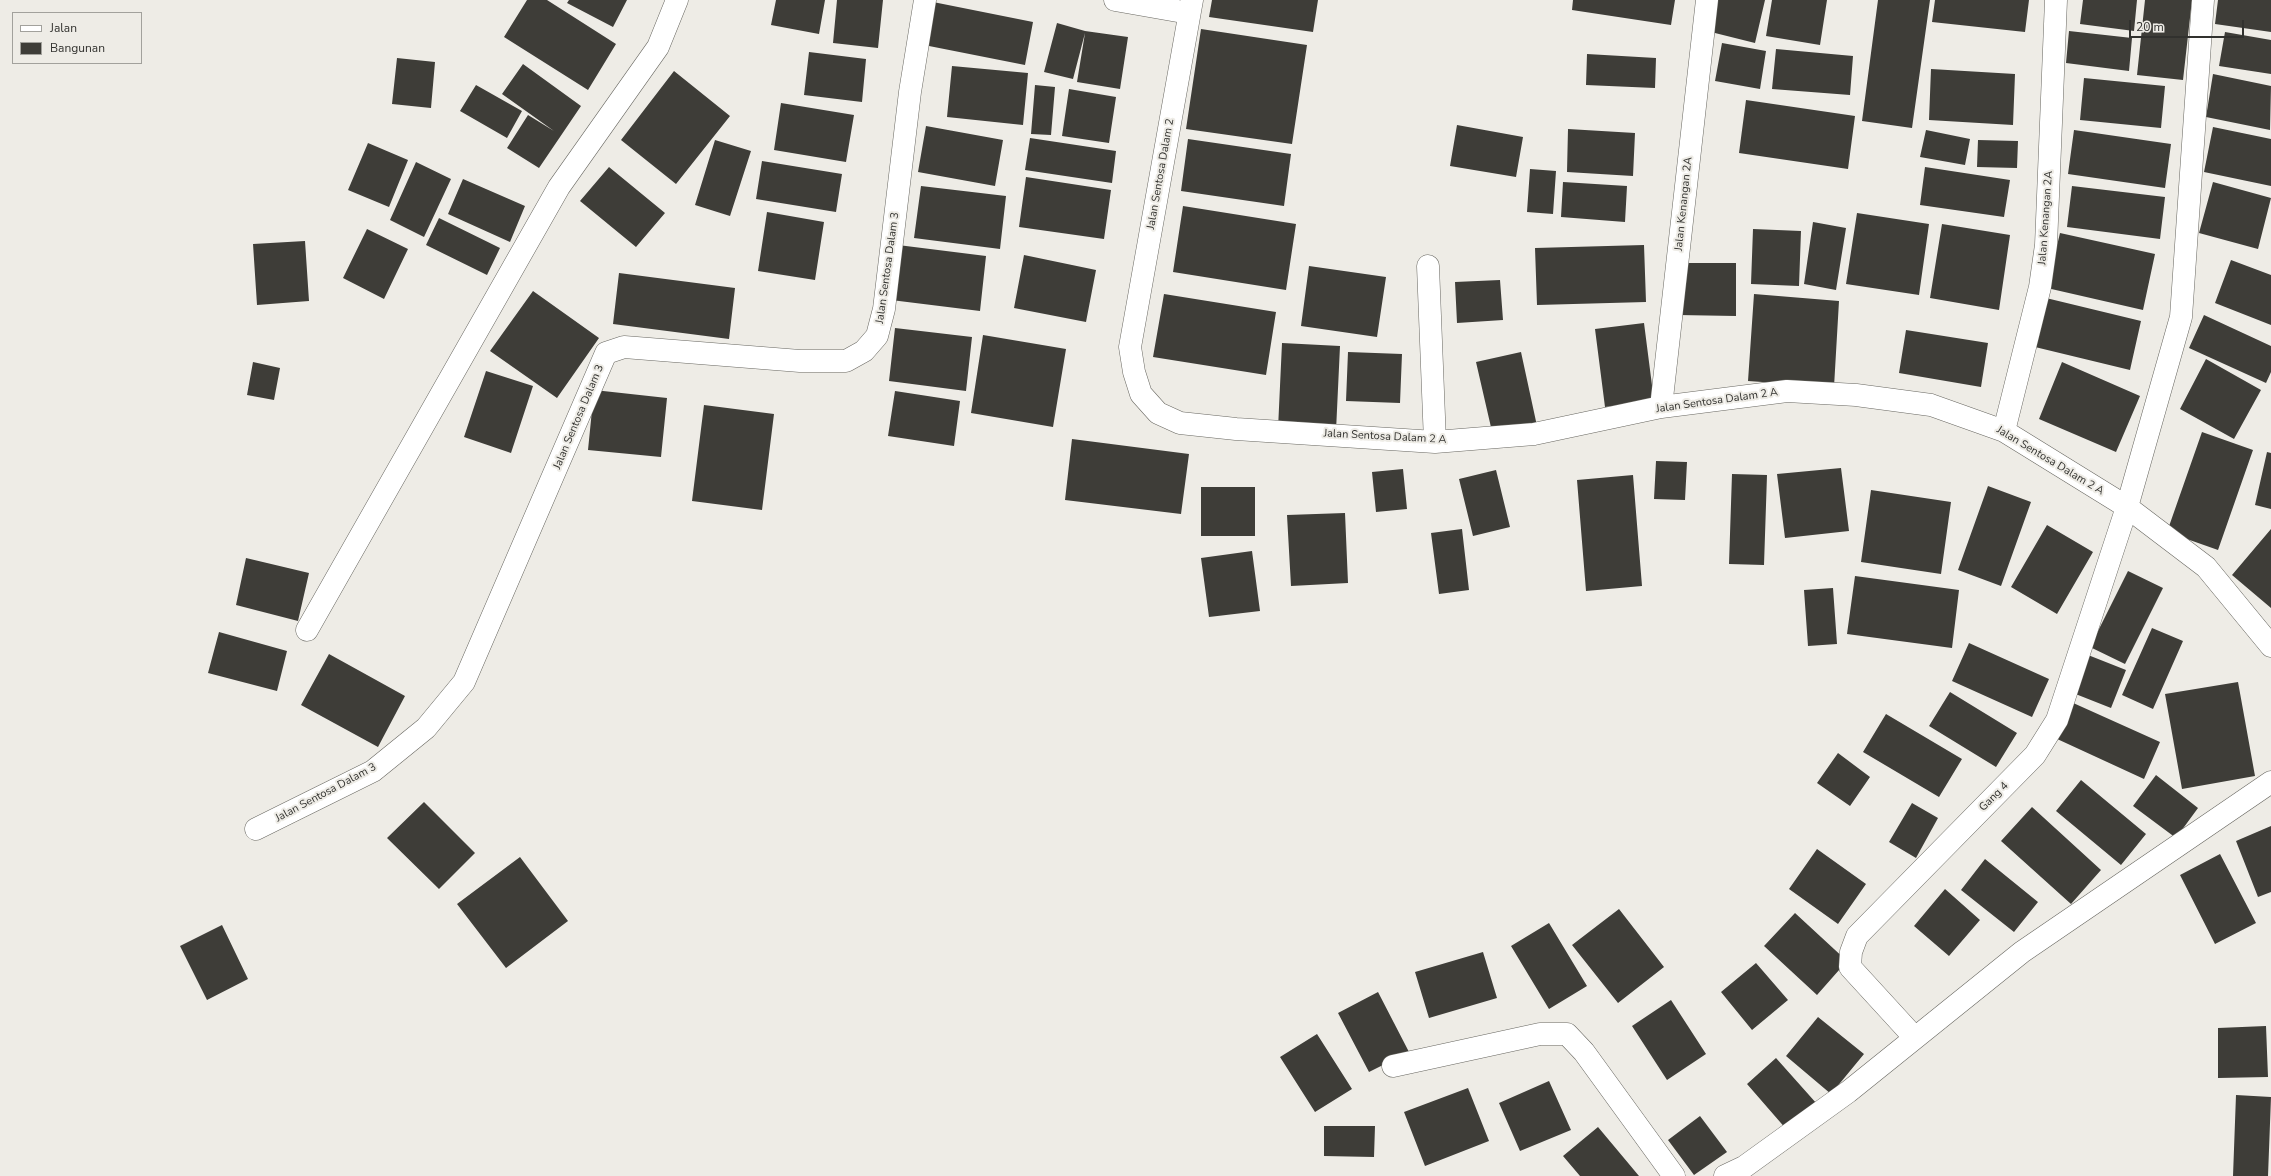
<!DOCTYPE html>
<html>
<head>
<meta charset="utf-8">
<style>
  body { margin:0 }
  #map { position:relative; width:2271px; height:1176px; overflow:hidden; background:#eeece6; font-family:"Nunito Sans",sans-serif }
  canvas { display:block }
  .legend { position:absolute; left:12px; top:12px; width:130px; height:52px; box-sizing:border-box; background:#eeece6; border:1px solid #a2a19c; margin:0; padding:5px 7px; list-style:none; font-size:12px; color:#31312e }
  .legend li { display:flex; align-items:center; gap:8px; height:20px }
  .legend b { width:20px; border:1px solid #a2a19c }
  .scale { position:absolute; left:2129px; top:20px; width:115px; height:18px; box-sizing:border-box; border:2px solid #31312e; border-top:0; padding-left:5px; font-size:12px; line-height:14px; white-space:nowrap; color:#31312e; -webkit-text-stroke:3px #eeece6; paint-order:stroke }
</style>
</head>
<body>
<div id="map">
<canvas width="2271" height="1176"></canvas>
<ul class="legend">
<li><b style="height:5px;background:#fff"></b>Jalan</li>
<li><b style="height:11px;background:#3e3d38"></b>Bangunan</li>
</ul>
<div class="scale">20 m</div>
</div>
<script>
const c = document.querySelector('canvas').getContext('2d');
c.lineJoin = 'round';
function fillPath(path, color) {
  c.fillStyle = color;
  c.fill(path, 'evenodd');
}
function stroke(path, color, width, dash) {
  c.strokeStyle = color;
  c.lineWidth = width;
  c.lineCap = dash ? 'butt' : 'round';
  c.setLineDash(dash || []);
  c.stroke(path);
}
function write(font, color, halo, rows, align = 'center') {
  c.font = font + ' "Nunito Sans",sans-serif';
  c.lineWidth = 4;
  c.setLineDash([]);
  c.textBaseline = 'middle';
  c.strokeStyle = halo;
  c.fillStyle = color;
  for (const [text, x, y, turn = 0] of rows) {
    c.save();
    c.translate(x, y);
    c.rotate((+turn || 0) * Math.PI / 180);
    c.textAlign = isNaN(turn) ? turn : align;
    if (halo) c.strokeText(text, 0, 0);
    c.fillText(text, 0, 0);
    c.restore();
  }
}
fillPath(new Path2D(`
  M527 0H547L616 44 588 90 504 37Z
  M569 0H627L613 27 567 3Z
  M776 0H825L819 34 771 25Z
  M837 0H883L878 48 833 43Z
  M1212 0H1318L1313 32 1209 17Z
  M1573 0H1675L1671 25 1572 10Z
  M1718 0H1765L1755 43 1711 32Z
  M1772 0H1827L1820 45 1766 36Z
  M1878 0H1930L1912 128 1862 121Z
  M1935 0H2029L2025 32 1932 22Z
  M2083 0H2137L2134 31 2080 24Z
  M2145 0H2192L2183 80 2137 75Z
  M2218 0H2271V32L2215 24Z
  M933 2 1033 22 1025 65 924 45Z
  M1057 23 1085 31 1128 37 1120 89 1077 82 1085 33 1073 79 1044 72Z
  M1201 29 1307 45 1292 144 1186 129Z
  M2069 31 2132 38 2129 71 2066 63Z
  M2225 32 2271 40V74L2219 66Z
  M1722 43 1766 51 1760 89 1715 81Z
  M1776 49 1853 56 1850 95 1772 89Z
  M809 52 866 59 862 102 804 95Z
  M1587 54 1656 58 1655 88 1586 85Z
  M397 58 435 62 431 108 392 104Z
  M523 64 581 106 539 168 507 148 528 115 554 131 502 94Z
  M952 66 1028 73 1023 125 947 117Z
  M1931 69 2015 74 2013 125 1929 120Z
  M674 71 730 116 676 184 621 140Z
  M2213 74 2271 86 2270 130 2206 117Z
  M2084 78 2165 86 2161 128 2080 120Z
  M476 85 522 111 507 138 460 111Z
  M1035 85 1055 87 1051 135 1031 134Z
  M1069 89 1116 97 1109 143 1062 136Z
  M1746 100 1855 116 1848 169 1739 153Z
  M781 103 854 115 846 162 774 150Z
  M1457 125 1523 137 1516 177 1450 166Z
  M926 126 1003 140 995 186 918 172Z
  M2213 127 2271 139V186L2204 172Z
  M1568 129 1635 133 1633 176 1567 172Z
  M1926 130 1970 139 1965 165 1920 157Z
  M2074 130 2171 144 2165 188 2068 174Z
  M1030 138 1116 151 1112 183 1025 170Z
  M1188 139 1291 154 1284 206 1181 191Z
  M715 140 751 151 730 216 695 205Z
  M1978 140 2018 141 2017 168 1977 167Z
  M368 143 408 160 389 207 348 190Z
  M762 161 842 174 836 212 756 199Z
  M416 162 451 179 424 237 390 220Z
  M609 167 665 213 636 247 580 201Z
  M1925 167 2010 180 2004 217 1920 205Z
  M1530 169 1556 171 1553 214 1527 212Z
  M1026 177 1111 190 1104 239 1019 227Z
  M463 179 525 206 510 242 448 214Z
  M1563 182 1627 186 1625 222 1561 217Z
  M2213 182 2271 198 2258 249 2199 233Z
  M921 186 1006 196 1000 249 914 238Z
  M2072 186 2165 197 2160 239 2067 227Z
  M1183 206 1296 224 1286 290 1173 272Z
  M767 212 824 222 815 280 758 271Z
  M1857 213 1929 224 1919 295 1846 284Z
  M439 218 500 248 487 275 426 245Z
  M1813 222 1846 228 1836 290 1804 284Z
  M1942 224 2010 235 1999 310 1930 298Z
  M367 229 408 249 384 299 343 278Z
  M1753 229 1801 231 1799 286 1751 284Z
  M2060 233 2155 254 2143 310 2047 288Z
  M305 241 309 301 257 305 253 244Z
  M898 245 986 256 980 311 891 300Z
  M1644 245 1646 302 1537 305 1535 248Z
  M1024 255 1096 270 1086 322 1014 308Z
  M2231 260 2271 275V325L2215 303Z
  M1678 263H1736V316L1678 315Z
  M1309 266 1386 277 1377 337 1301 326Z
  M619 273 735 288 729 339 613 324Z
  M1500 280 1503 320 1457 323 1455 282Z
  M533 291 599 338 557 398 490 351Z
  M1164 294 1276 312 1266 375 1153 357Z
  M1754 294 1839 301 1834 387 1748 381Z
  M2046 298 2141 321 2130 370 2035 347Z
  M2204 315 2271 346V372L2266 383 2189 348Z
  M1644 323 1654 401 1605 407 1595 329Z
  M895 328 972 337 966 391 889 381Z
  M1906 330 1988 343 1981 387 1899 373Z
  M983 335 1066 349 1053 427 971 413Z
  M1282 343 1340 346 1336 431 1278 429Z
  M1348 352 1402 354 1400 403 1346 401Z
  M1521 352 1537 426 1493 436 1476 362Z
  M2206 359 2261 390 2234 439 2180 409Z
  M253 362 280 368 274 400 247 395Z
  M2062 362 2140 396 2116 452 2039 419Z
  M486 371 533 386 511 453 464 437Z
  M594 390 667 398 661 457 588 450Z
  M895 391 960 401 954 446 888 436Z
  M704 405 774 414 762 510 692 501Z
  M2202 432 2253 450 2218 550 2167 532Z
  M1072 439 1189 454 1181 514 1065 500Z
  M2267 452 2271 453V509L2255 505Z
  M1656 461 1687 462 1685 500 1654 499Z
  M1841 468 1849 531 1785 538 1777 474Z
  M1403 469 1407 509 1376 512 1372 472Z
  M1496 470 1510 527 1473 536 1459 479Z
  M1732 474 1767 475 1764 565 1729 564Z
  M1633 475 1642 586 1586 591 1577 480Z
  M1988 486 2031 502 2001 586 1958 570Z
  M1201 487H1255V536H1201Z
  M1871 490 1951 502 1941 574 1861 562Z
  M1345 513 1348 583 1291 586 1287 515Z
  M2047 525 2093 552 2057 614 2011 587Z
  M1462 529 1469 590 1439 594 1431 533Z
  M2271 529V608L2232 575Z
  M1252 551 1260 611 1209 617 1201 558Z
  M246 558 309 573 298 621 236 605Z
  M2128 571 2163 588 2125 664 2090 647Z
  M1855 576 1959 590 1952 648 1847 634Z
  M1833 588 1837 644 1808 646 1804 590Z
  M2152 628 2183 641 2153 709 2122 695Z
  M219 632 287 651 277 691 208 673Z
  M1969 643 2049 679 2032 717 1952 681Z
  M329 654 405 696 378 747 301 705Z
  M2088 655 2126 670 2111 708 2073 693Z
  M2238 682 2255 776 2182 789 2165 694Z
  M1950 692 2017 733 1996 767 1929 726Z
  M2071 702 2160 742 2144 779 2055 738Z
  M1886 714 1962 759 1939 797 1863 752Z
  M1838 753 1870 777 1850 806 1817 783Z
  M2156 775 2198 808 2176 838 2133 806Z
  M2081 780 2146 834 2121 865 2056 811Z
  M424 802 475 853 439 889 387 838Z
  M1912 803 1938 818 1916 858 1889 842Z
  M2032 807 2101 870 2071 904 2001 841Z
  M2271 826V892L2258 897 2236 841Z
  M1817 849 1866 884 1838 924 1789 889Z
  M2220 854 2256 923 2215 944 2180 875Z
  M520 857 568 921 506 968 457 904Z
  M1985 859 2038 902 2014 932 1961 890Z
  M1945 889 1980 920 1949 956 1914 926Z
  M1619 909 1664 967 1618 1003 1572 945Z
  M1795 913 1847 961 1817 995 1764 946Z
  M1549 923 1587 986 1549 1009 1511 946Z
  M222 925 248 979 207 1000 180 946Z
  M1483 952 1497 998 1429 1018 1415 972Z
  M1756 963 1788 1000 1752 1030 1721 992Z
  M1378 992 1409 1052 1369 1072 1338 1013Z
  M1671 1000 1706 1054 1667 1080 1632 1026Z
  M1818 1017 1864 1054 1831 1094 1786 1056Z
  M2266 1026 2268 1077 2218 1078V1028Z
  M1317 1034 1352 1089 1315 1112 1280 1057Z
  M1776 1058 1817 1104 1787 1130 1747 1084Z
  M1549 1081 1571 1130 1520 1151 1499 1103Z
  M1468 1088 1489 1141 1425 1166 1404 1112Z
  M2236 1095 2271 1097 2268 1176H2233Z
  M1700 1116 1727 1152 1694 1175 1668 1140Z
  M1324 1126H1375L1374 1157 1324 1156Z
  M1598 1127 1639 1176H1580L1563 1156Z`), '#3e3d38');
const minor = new Path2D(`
  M1115 0 1189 13
  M1192 0 1130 347 1134 372 1141 394 1158 413 1180 423 1236 429 1435 442 1534 434 1661 407 1787 391 1856 395 1931 405 2004 431 2127 507 2206 567 2271 646
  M1428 266 1435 442
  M1661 407 1707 0
  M2004 431 2040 287 2046 245 2056 0
  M307 630 559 187 658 47 677 0
  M256 829 373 771 426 728 464 682 606 353 624 347 800 361H846L864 351 877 336 884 309 910 92 925 0
  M1915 1038 1850 967 1851 952 1857 936 2035 755 2057 720 2127 507 2181 317 2203 0
  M1393 1066 1540 1034H1567L1584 1052 1674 1176
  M1725 1176 1744 1167 1848 1092 2022 952 2271 782`);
stroke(minor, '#686761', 23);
stroke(minor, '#fff', 22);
write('11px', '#31312e', '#eeece6', [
  ["Jalan Sentosa Dalam 2",1161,174,-80],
  ["Jalan Kenangan 2A",1684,204,-84],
  ["Jalan Kenangan 2A",2046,218,-86],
  ["Jalan Sentosa Dalam 3",888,268,-82],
  ["Jalan Sentosa Dalam 2 A",1717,401,-8],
  ["Jalan Sentosa Dalam 3",579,417,-67],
  ["Jalan Sentosa Dalam 2 A",1385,437,3],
  ["Jalan Sentosa Dalam 2 A",2050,461,31],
  ["Jalan Sentosa Dalam 3",326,793,-28],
  ["Gang 4",1994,797,-45]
]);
</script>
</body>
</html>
